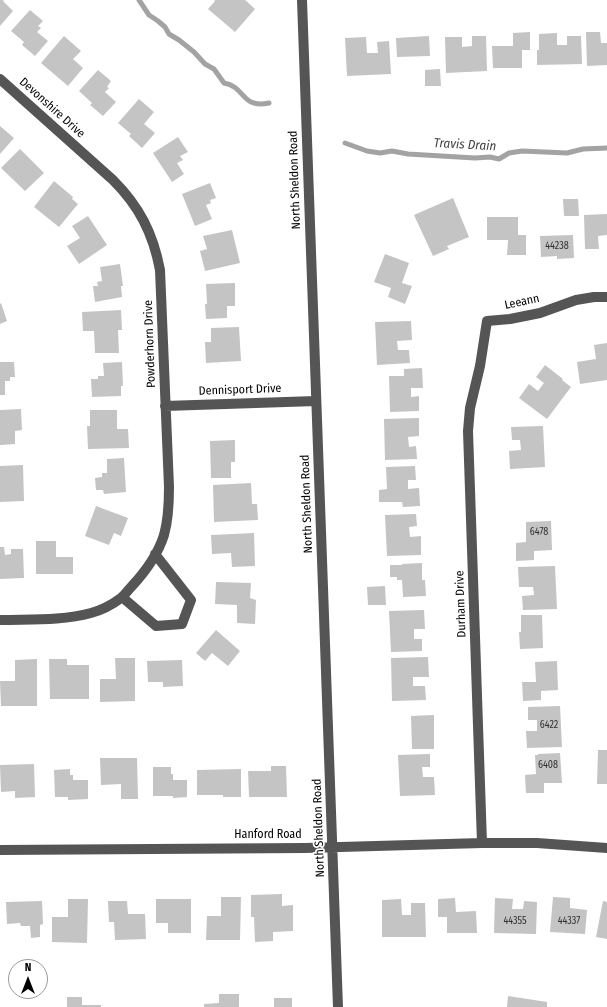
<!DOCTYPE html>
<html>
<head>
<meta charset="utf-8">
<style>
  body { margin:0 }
  #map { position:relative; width:607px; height:1007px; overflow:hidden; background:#fff; font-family:"Fira Sans Condensed",sans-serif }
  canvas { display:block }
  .north { position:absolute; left:8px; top:959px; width:40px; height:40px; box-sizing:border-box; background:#fff; border:1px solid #999; border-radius:50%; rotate:0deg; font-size:11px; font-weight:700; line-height:16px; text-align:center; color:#000 }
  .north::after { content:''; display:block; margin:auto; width:14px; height:18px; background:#000; clip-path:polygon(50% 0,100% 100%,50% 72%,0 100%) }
</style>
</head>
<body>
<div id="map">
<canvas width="607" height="1007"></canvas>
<div class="north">N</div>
</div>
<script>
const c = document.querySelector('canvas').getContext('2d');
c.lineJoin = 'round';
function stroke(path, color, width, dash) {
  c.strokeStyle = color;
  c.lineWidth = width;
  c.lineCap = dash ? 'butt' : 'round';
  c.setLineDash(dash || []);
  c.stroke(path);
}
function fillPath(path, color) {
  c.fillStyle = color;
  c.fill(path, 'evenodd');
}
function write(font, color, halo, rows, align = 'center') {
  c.font = font + ' "Fira Sans Condensed",sans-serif';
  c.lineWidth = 3.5;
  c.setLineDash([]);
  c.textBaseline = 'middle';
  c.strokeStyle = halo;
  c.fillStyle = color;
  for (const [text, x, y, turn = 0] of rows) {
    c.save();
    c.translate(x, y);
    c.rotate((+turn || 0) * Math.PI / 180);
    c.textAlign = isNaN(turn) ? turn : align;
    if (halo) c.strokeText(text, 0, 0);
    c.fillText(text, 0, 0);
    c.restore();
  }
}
stroke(new Path2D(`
  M139 0 149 15 158 21 165 27 169 34 179 40 194 52 205 64 214 69 224 83C246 87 241 109 269 103
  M345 143 367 151 380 153 392 151 408 154 475 158 490 157 499 159 509 153 522 151 567 153 583 149 607 148`), '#a3a3a3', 5);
fillPath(new Path2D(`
  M0 0H4L3 1 13 11 0 26Z
  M214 0H245L255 9 235 32 208 9 215 1Z
  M30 10 43 21 38 26 41 28 37 32 48 41 35 56 22 45 24 42 11 31Z
  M530 32V50H522V68H493L492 46H513V33Z
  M586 32H600L601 43H607V65L587 66Z
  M557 33V45H567V36H581L582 64 537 65V50H539V34Z
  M64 36 81 51 73 59 83 68 68 86 41 63Z
  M429 36 430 56 397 57 396 38Z
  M472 36H486L487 71 446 73 445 37H462V47L472 46Z
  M366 37 367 53H378L377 42 389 41 391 74 347 76 345 38Z
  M440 69 441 86H425V70Z
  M98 70 111 81 107 87 109 88 105 92 116 102 103 116 90 105 92 103 79 91Z
  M139 99 154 112 144 124 155 133 142 148 129 136 131 134 118 123Z
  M0 126 14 138 0 154Z
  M178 137 188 152 180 156 183 160 177 163 184 174 172 182 153 153Z
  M20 149 44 173 25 191 1 168Z
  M54 181 73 197 72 199 78 204 59 227 34 207Z
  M210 183 216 198 210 200 211 203 206 205 212 219 195 226 182 194Z
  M453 198 469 237 447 246 449 249 433 256 414 215Z
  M563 199H578L579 216H564Z
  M607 214V235L598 236 599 249H585L584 215Z
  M88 216 107 245 79 264 67 246 80 238 72 226Z
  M487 217H518V235H526V255H507L508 240H487Z
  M232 230 240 263 205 271 200 251 207 249 203 236Z
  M573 235 574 258 557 259V256L541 257 540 236Z
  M385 254 409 263 402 283 412 286 405 304 388 297 391 288 374 282Z
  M120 264 123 286H121L122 297 95 302 93 286H98L97 282 102 281 100 267Z
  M235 283V306H227V318L206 319 205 304H207L206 284Z
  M1 303 7 321 0 324V304Z
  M121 310 122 330H118L119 353H95L94 331H83L82 312Z
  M411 321 412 340 397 341 398 350H409L410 363 377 365 375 322Z
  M239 327 241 361 206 363 205 342H211V328Z
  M607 343V380L580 384 577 362 596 359 594 345Z
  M0 362H14L15 377H10V381H5V395H0Z
  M122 362 123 386H121V396L92 397 91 379H98V376H104L103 363Z
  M545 365 563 379 562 380 571 387 547 419 519 398 529 384 538 391 544 383 536 377Z
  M422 368 423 388H411V397L419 396V411L390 412 389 376H404V369Z
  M21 409 22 430 15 431V444L0 445V410Z
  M90 410H117V429H128L129 448 88 449 87 426H90Z
  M419 418V436L408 437 409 447 416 446 417 459 385 460 384 419Z
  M543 426 545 467 510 469 509 451 521 450 520 440H512L511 427Z
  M235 440V462H231V478H211L210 441Z
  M124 458 126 492 104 494 103 490H96L95 478 102 477V473H107V459Z
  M23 465 24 501 0 502V466Z
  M415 466 416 480H408V489L419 488 420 506 403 507 402 502H379V490L387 489 386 467Z
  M251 483 252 504H257L258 520 214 522 213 485Z
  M96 506 128 518 121 536 114 533 109 545 85 536Z
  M416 514 417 526 409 527 410 537 421 536V555L387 556 385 515Z
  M551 521 552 550 534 551V560L516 561V543L526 542V522Z
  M254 533 255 566 232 567 231 553 212 554 211 535Z
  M36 541H56V557H73V574H36Z
  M0 547H4L5 555 11 554V549H23L24 578 0 579Z
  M422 563V580H425L426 596 403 597 402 580H397V577H390V565H402V564Z
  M555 566 557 609 523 610 522 596 534 595 533 587H519L518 567Z
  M216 582 251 583 250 598 256 600 255 624 237 623V605L215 604Z
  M385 586 386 605H368L367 587Z
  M424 610 425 629H414V639H422V651L391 652 389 611Z
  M521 615H542L543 648 520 649 519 632H521Z
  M216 630 240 651 228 666 212 653 205 661 196 653Z
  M428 657 429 677H413V686H425L426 700 392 701 391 658Z
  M115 658H135V701L100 702V679H116Z
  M37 659V706H1L0 681H15V660Z
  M49 659H67V665H89V699H50Z
  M182 660 183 686 163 687V682H148L147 661Z
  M557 661 558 690 541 691V700L523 701 522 682H536L535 662Z
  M560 706 562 747 527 748 526 731H537V720H528V707Z
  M434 715V749H412L411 716Z
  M598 750H607V784H597Z
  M560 753 562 783H544V793H526L525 775 536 774 535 755H538V754Z
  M430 754V767H422L423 777H434L435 795 400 796 398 755Z
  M100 758H137L138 799H121V784L101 785Z
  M34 764 35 797 15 798V791L1 792 0 765Z
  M271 766H286L287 797H249L248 771H271Z
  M153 767H171V774H173V780H187V797L173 798V796H153Z
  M70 769V775H73V780H88V799L68 800V797H55L54 770Z
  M241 769V797H223V795H197V770Z
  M282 894V906L293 905V931L273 932V941L255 942 254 917H251V895Z
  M221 897H241L240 940H206L207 916H221Z
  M553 897 570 898V908L587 910 585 934 550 932Z
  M455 898 456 912 476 911 477 933H447V917H438V899Z
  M495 898 513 899 512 909H523L524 901 537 902 536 934 494 933Z
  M68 899H88L87 943 52 942V917H68Z
  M156 899H191V933H168V923H156Z
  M401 899 402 915H411V903H425L426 937H382V900Z
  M42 901 43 924 40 925V937L31 938 30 926H21L20 923 7 924 6 902Z
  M108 901H127L128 914H145L146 939 115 940 114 922H109Z
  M603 901 607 902V939L596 937Z
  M219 994H239V1007H204V1004L219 1003Z
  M508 996 547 1002V1007H507Z
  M67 997H82V1005H101V1007H67Z
  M274 998H292V1007H274Z`), '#c4c4c4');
stroke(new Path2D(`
  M302 0 338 1007
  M0 79 113 180C139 206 153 233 160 270L169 487C169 501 168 521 164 535 158 554 145 572 132 586 128 590 125 595 121 598 113 604 102 610 91 613 62 621 30 619 0 620
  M165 406 316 401
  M122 597 156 626 182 624 191 600 155 554
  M482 843 468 431 470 408 480 366 487 321 510 319 540 313 576 300 594 297H607
  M0 850 305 848 482 843H537L607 848`), '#555', 10);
write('10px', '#313131', null, [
  ["44238",557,246],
  ["6478",539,532],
  ["6422",549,725],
  ["6408",548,765],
  ["44355",515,921],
  ["44337",569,921]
]);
write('12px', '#000', '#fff', [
  ["Devonshire Drive",52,108,42],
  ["North Sheldon Road",295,180,-92],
  ["Leeann",522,302,-12],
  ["Powderhorn Drive",150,344,-92],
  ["Dennisport Drive",240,390,-2],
  ["North Sheldon Road",307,504,-92],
  ["Durham Drive",461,604,-92],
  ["North Sheldon Road",319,828,-92],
  ["Hanford Road",268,835]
]);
write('italic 13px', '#444', '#fff', [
  ["Travis Drain",465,145,3]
]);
</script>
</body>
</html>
